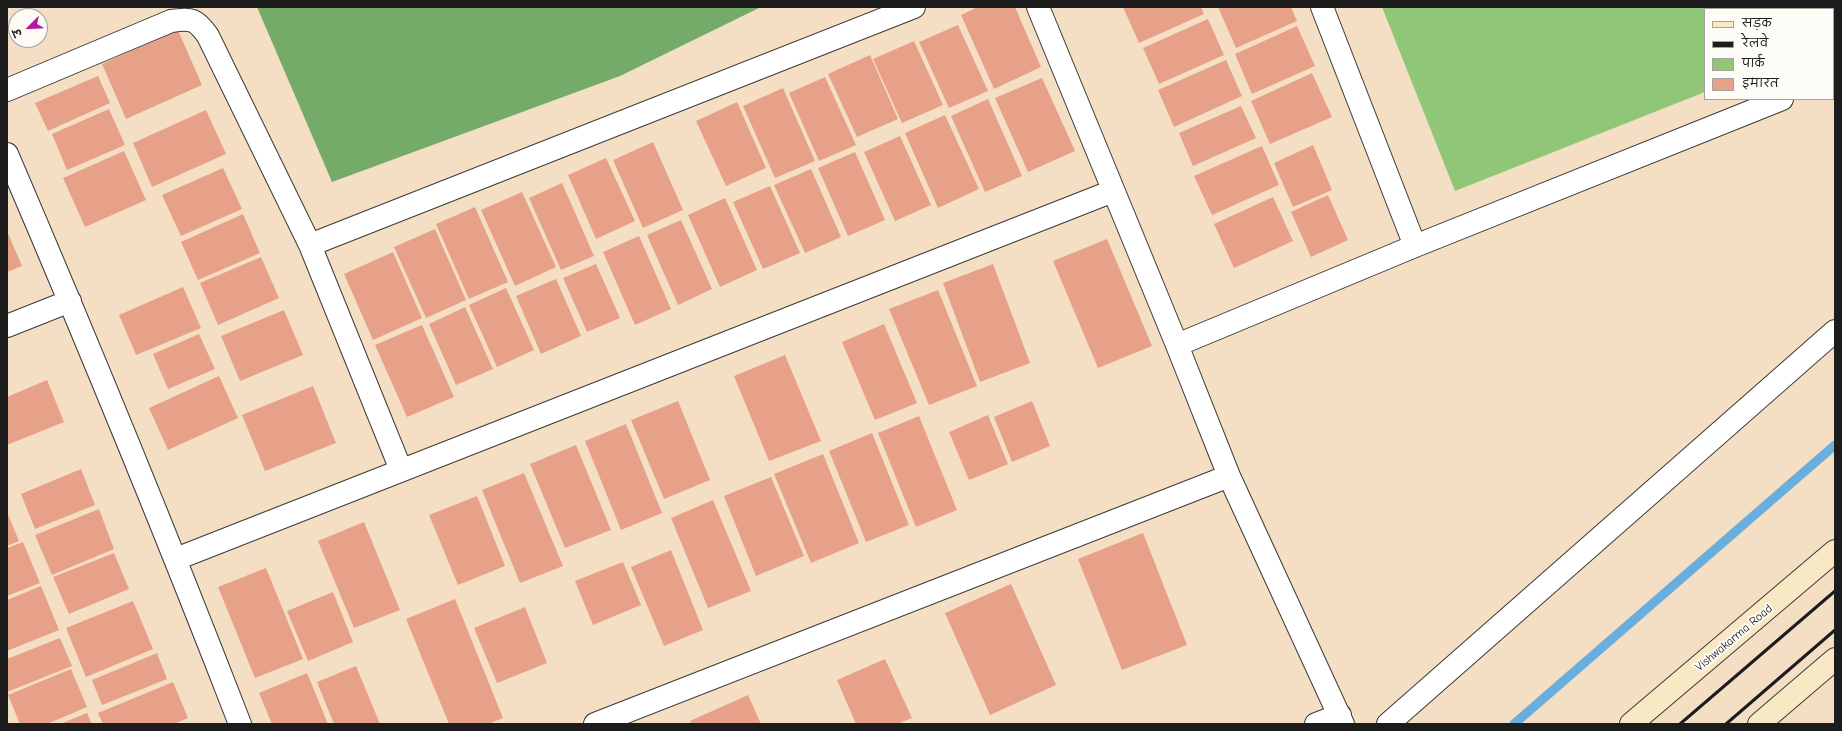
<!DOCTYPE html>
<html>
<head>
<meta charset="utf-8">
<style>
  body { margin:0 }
  #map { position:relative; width:1842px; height:731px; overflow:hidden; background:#f4dfc4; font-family:"Comic Neue","Playpen Sans Deva",sans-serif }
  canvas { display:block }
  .frame { position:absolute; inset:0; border:8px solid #1c1c1c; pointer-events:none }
  .legend { position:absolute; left:1704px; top:8px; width:130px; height:92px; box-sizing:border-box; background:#fdfcf7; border:1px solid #a3a29f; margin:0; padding:5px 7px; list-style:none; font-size:12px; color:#1c1c1c }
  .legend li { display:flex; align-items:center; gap:8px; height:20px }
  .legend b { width:20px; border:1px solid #a3a29f }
  .north { position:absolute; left:8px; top:8px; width:40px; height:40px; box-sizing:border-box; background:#fdfcf7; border:1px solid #a3a29f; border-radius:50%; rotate:246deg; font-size:11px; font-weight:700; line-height:16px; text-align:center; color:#1c1c1c }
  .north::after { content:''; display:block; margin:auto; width:14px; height:18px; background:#b5179e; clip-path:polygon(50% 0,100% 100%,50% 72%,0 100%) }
</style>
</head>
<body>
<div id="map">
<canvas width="1842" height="731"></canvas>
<div class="frame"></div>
<ul class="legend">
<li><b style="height:5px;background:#f8e8c3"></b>सड़क</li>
<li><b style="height:5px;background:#1c1c1c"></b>रेलवे</li>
<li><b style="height:11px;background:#90c678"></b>पार्क</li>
<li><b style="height:11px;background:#e7a188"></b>इमारत</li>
</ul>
<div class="north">उ</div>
</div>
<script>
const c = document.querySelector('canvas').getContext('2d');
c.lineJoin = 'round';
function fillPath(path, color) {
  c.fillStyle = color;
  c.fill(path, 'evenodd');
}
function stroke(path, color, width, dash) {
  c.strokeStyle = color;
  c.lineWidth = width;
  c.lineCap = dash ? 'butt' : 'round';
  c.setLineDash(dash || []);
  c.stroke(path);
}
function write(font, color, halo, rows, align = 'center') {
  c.font = font + ' "Comic Neue",sans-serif';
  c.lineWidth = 4;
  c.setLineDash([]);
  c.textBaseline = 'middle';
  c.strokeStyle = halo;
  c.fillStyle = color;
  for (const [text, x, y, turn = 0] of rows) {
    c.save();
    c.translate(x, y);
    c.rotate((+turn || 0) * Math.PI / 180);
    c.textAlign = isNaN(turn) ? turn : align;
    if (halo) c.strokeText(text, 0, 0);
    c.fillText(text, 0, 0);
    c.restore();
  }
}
fillPath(new Path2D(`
  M1382 7H1714L1715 9H1705V92L1455 191Z`), '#90c678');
fillPath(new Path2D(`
  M257 7H761L620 76 332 182Z`), '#74ab68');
stroke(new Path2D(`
  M1514 724 1835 445`), '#68afdf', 9);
fillPath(new Path2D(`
  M978 7H1015L1041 67 994 89 961 15Z
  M1123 7H1201L1204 14 1139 43Z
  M1218 7H1291L1297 21 1236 48Z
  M1797 7H1835V22L1833 23V9H1798Z
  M1208 19 1224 55 1159 84 1143 48Z
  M958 25 988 91 949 108 919 42Z
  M1297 26 1315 66 1252 94 1235 54Z
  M178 30 202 85 126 119 102 64Z
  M914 41 943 105 902 123 873 59Z
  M870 55 898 119 857 137 828 74Z
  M1226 60 1242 96 1174 127 1158 90Z
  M1312 73 1332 117 1270 144 1251 101Z
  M98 76 110 103 48 131 35 103Z
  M825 77 856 145 819 161 789 93Z
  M1042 78 1075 151 1028 172 995 98Z
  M783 88 815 161 775 178 743 106Z
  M988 99 1022 176 985 192 951 116Z
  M737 102 766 168 726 186 696 121Z
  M1241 106 1256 138 1193 166 1179 133Z
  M109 109 125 145 67 170 52 134Z
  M206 110 226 154 152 187 133 143Z
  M945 115 979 189 938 208 905 133Z
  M900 136 931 205 895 221 864 152Z
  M653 142 683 210 643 228 613 160Z
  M1313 145 1332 190 1293 207 1274 163Z
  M1262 146 1279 185 1212 215 1194 176Z
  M124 151 146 200 85 227 63 178Z
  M855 152 885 220 848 236 818 168Z
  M606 158 635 221 596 239 568 175Z
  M223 168 242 209 181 236 162 195Z
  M811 169 841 237 805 253 774 185Z
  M562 183 594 256 561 270 529 198Z
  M770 186 800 253 763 269 733 202Z
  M522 192 556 267 515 286 481 210Z
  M1328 195 1348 240 1311 257 1291 212Z
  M1273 197 1293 241 1234 268 1214 224Z
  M725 198 757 270 720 287 688 215Z
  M475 207 508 282 469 299 436 224Z
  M243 214 260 253 198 280 181 242Z
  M681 220 712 289 678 305 647 235Z
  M435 229 466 300 426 318 394 247Z
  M7 231 22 266 7 272Z
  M639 236 671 309 635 325 603 252Z
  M1107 239 1152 346 1098 368 1053 261Z
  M393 252 422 318 373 340 344 274Z
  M261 257 279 298 218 325 200 283Z
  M596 264 620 318 587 332 563 278Z
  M993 264 1030 363 980 382 943 283Z
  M556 279 581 336 541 354 516 296Z
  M183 287 201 328 136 355 119 315Z
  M506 288 534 350 497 367 469 305Z
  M938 290 977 386 929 405 889 309Z
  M465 307 493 369 456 385 429 324Z
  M284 310 303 355 240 381 221 336Z
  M884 324 917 403 875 420 842 342Z
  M422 325 454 397 407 417 375 345Z
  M199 334 215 369 168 389 153 354Z
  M785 355 821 441 769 461 734 376Z
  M219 376 238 418 168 450 149 408Z
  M47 380 64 422 7 445V397Z
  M313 386 336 443 265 471 242 415Z
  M678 401 710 480 664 499 631 420Z
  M1032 401 1050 446 1012 462 994 417Z
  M988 415 1008 464 969 480 949 432Z
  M919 416 957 510 916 527 878 433Z
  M626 424 662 513 621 530 585 441Z
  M872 433 909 525 866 542 829 451Z
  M576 445 611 530 565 548 530 464Z
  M823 454 859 543 811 563 774 474Z
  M81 469 95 505 35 529 21 494Z
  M524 473 563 566 520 583 482 490Z
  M771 477 804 556 756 576 724 496Z
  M477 496 505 566 458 585 429 515Z
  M713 500 751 591 708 608 671 518Z
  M99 509 114 549 52 575 35 535Z
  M7 512 19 541 7 546Z
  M364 522 400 610 354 628 318 541Z
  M1143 533 1187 645 1122 670 1078 559Z
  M23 542 40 583 7 596V548Z
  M671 550 703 630 664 646 631 567Z
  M114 553 129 589 69 614 53 577Z
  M623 562 641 605 593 625 575 581Z
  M266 568 303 659 255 678 218 587Z
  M1011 584 1056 685 990 715 945 613Z
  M41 586 59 630 7 651V600Z
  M333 592 353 642 308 661 287 611Z
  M455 599 503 718 488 724H449L406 619Z
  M133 601 153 649 86 677 66 628Z
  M525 607 547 663 497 683 474 628Z
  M60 638 72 666 7 692V659Z
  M157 653 167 679 102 705 92 680Z
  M885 659 912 718 897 724H856L837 680Z
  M356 666 380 724H334L317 682Z
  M71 669 87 707 47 724H20L8 695Z
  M307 673 328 724H272L259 693Z
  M173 682 188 718 174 724H103L98 713Z
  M748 695 761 724H692L690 721Z
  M87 713 92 724H60Z`), '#e7a188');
const minor = new Path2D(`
  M1038 7 1177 345 1229 476 1343 724
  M1322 7 1415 246
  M1738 7V9
  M1833 79 1835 78
  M7 90 171 21C192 18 196 19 208 36L310 245 401 470
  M7 154C88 343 166 533 240 724
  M310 245 914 7
  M7 326 70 301
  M1177 345 1415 246 1782 99
  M176 559 1113 191
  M595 724 1229 476
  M1316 724 1340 715
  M1388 724 1835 331`);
const secondary = new Path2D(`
  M1631 724 1835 551
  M1759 724 1835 659`);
stroke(minor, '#3c3935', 24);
stroke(secondary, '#3c3935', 24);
stroke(minor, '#fff', 22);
stroke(secondary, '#f8e8c3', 22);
stroke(new Path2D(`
  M1680 724 1835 591
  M1726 724 1835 630`), '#1c1c1c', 3);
write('12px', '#1c1c1c', '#fdfcf7', [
  ["Vishwakarma Road",1734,638,-40]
]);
</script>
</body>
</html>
